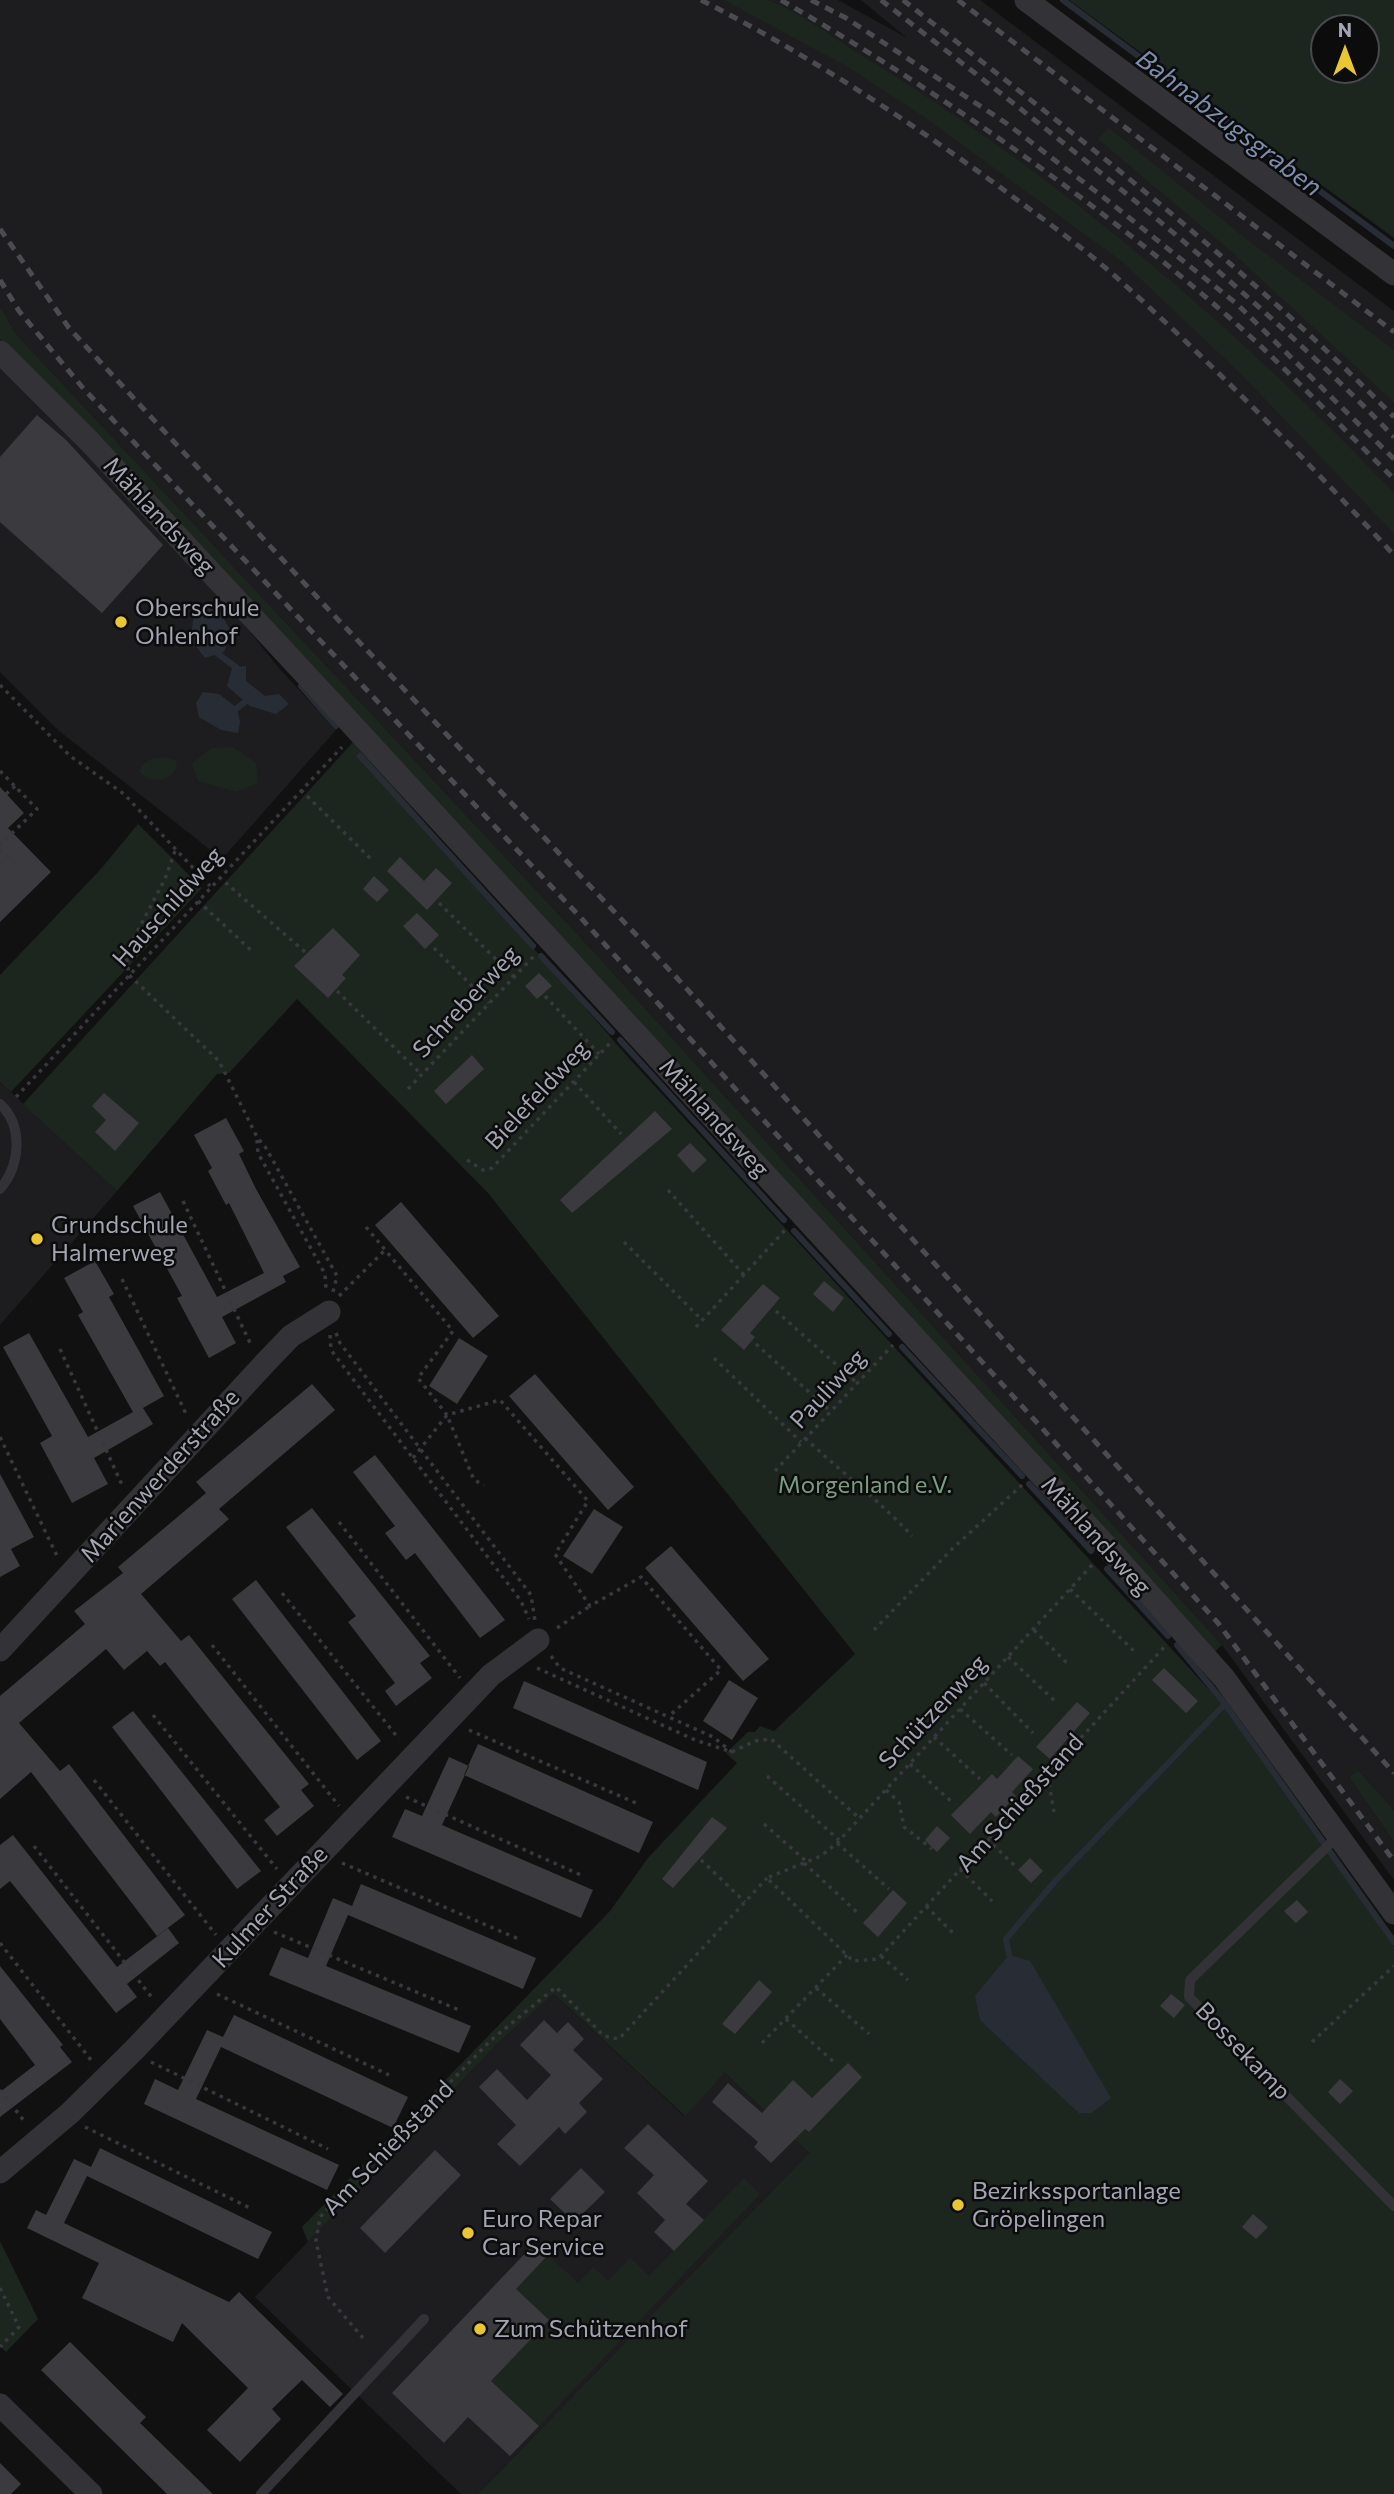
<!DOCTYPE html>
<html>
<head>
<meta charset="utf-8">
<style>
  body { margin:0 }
  #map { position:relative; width:1394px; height:2494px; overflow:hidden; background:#111112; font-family:Commissioner,sans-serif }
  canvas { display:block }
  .north { position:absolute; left:1310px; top:14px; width:70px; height:70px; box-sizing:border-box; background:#0c0c0d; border:2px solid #48494f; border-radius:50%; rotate:0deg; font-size:19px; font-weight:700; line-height:28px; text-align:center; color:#a3a5b3 }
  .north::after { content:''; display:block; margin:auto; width:24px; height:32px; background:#e9c632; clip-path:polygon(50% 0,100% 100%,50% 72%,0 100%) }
</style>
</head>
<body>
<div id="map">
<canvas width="1394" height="2494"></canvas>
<div class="north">N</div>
</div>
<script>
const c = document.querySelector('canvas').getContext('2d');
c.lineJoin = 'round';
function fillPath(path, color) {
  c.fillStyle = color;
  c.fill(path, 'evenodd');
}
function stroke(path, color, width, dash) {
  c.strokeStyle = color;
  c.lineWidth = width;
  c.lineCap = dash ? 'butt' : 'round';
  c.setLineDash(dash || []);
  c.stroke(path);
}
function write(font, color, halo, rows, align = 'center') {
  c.font = font + ' Commissioner,sans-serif';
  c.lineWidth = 5;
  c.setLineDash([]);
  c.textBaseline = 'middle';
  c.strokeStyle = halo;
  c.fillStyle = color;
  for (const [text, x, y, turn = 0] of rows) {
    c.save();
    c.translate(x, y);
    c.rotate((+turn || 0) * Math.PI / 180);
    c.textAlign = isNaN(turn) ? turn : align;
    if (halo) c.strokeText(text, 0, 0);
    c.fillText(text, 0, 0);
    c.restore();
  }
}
fillPath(new Path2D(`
  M0 0H838L907 38 861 0H980L1394 311V1810L1358 1770 1349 1777 1394 1842V1880L1222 1645 596 954 16 334 0 306Z
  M0 362 207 578 278 667 336 730 222 859 58 730 0 672Z
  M0 1082 117 1191 0 1325Z
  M554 1994 684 2116 725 2073 809 2153 478 2494H461L255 2297 500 2041Z`), '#1d1d1f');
fillPath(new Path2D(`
  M724 0C737 0 753 0 766 0 787 4 837 40 858 53 1056 174 1234 325 1394 493V533L1241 374 1124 263 923 116 848 67Z
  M1069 0H1394V238ZM1324 28H1366V70H1324Z
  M1109 128 1245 238 1394 350V402L1230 250 1098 139Z
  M0 306 16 334 596 954 1222 1645 1212 1654 0 339Z
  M354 741 627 1056 1224 1706 1268 1759 1394 1936V2494H478L809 2153 725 2073 685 2116 554 1994 500 2041 308 2242 302 2227 610 1911 648 1858 737 1763 726 1753 748 1732H755L760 1726 774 1731 855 1654 488 1193 297 999 229 1073 217 1074 117 1191 23 1104Z
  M233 747 256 763 258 783 236 792 198 781 192 763 212 748Z
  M165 757 177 761C176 782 151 786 139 771 145 759 152 758 165 757Z
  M138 824 202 888 11 1092 0 1082V975L100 870Z
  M1358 1770 1394 1810V1842L1349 1777Z
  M744 2178 760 2194 539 2426 491 2381 516 2289 548 2255 578 2283 593 2267 608 2281 630 2258 649 2276Z
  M0 2241 38 2319 6 2352 0 2346Z`), '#1d251f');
fillPath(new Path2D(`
  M205 602 217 607 232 633 224 652 205 658 191 640 193 619Z
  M246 666V681L265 696 279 694 289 704 276 714 250 706 227 686 232 668Z
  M203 692 219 694 237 708 240 722 238 733 221 730 199 717 196 703Z
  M1009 1955 1030 1961 1111 2098 1091 2113H1079L980 2020 975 1996Z`), '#282d35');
stroke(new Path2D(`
  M1063 0 1394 246
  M218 654 237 668
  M301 686 336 726
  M237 708 245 702
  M360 756 533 946
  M541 956 612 1032
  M620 1040 784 1220
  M794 1231 889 1334
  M902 1347 1022 1476
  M1029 1484 1091 1551
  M1107 1569 1168 1636
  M1177 1645 1225 1704 1323 1842
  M1330 1852 1394 1942
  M1009 1955 1006 1939 1057 1879 1225 1704`), '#282d35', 6);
fillPath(new Path2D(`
  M37 415 66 440 163 545 102 613 0 522V457Z
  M0 787 24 813 8 828 51 872 0 922Z
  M400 857 424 881 436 868 452 883 427 910 387 871Z
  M374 876 389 890 377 902 363 889Z
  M417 913 439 935 425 949 403 926Z
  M333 928 360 955 342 975 346 978 328 998 294 966Z
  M539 973 552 986 537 999 525 986Z
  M472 1055 484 1069 446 1104 434 1091Z
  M104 1093 139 1123 115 1151 95 1132 106 1120 92 1106Z
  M655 1111 672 1129 572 1213 560 1200Z
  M226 1118 244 1151 239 1154 256 1189 300 1267 283 1276 286 1282 222 1317 236 1343 209 1358 177 1298 182 1296 133 1206 160 1192 217 1297 264 1273 229 1203 226 1205 208 1171 212 1168 194 1135Z
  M690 1143 707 1160 693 1173 677 1155Z
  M401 1202 499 1316 473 1338 375 1225Z
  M95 1261 114 1294 109 1297 164 1396 143 1408 153 1424 94 1458 108 1484 72 1503 40 1443 52 1436 3 1347 29 1333 88 1437 133 1412 78 1315 83 1312 64 1278Z
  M824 1281 844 1298 833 1312 813 1294Z
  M763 1284 780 1298 750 1333 755 1337 744 1350 721 1330Z
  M459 1338 488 1356 457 1404 429 1386Z
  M535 1374 634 1487 608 1510 509 1396Z
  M312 1384 335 1410 219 1509 229 1519 141 1594 181 1641 189 1635 309 1784 301 1790 314 1806 277 1836 264 1820 280 1807 165 1662 160 1666 147 1651 124 1670 106 1649 19 1723 60 1771 69 1764 185 1915 157 1936 31 1772 0 1799V1696L85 1624 74 1611 123 1573 118 1567 206 1493 196 1482Z
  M375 1455 505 1620 480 1638 415 1553 406 1560 385 1533 395 1526 353 1472Z
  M0 1474 34 1537 11 1549 20 1566 0 1577Z
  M312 1508 430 1656 420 1663 432 1678 396 1706 385 1691 395 1683 348 1622 356 1616 286 1527Z
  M594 1509 623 1527 592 1574 563 1556Z
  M671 1546 769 1659 743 1681 645 1568Z
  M256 1580 381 1741 357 1760 232 1599Z
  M1164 1668 1198 1701 1186 1713 1152 1680Z
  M729 1680 758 1698 732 1740 703 1721Z
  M524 1681 707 1762 698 1790 513 1708Z
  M1077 1702 1090 1713 1050 1759 1036 1747Z
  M133 1711 261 1871 237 1889 112 1727Z
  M478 1744 653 1822 639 1853 464 1775Z
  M1018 1756 1033 1769 1012 1792 1016 1796 996 1817 991 1812 970 1834 951 1815 992 1774 997 1779Z
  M449 1757 469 1766 442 1825 593 1890 581 1918 392 1837 405 1809 422 1816Z
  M712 1817 727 1828 673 1888 662 1879Z
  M937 1826 950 1838 937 1852 925 1840Z
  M13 1835 117 1967 168 1928 179 1943 127 1984 137 1997 116 2013 10 1881 0 1889V1845Z
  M1030 1858 1043 1871 1031 1883 1018 1870Z
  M361 1884 536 1958 523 1989 348 1915 326 1966 471 2026 459 2053 269 1975 281 1947 308 1958 333 1898 352 1906Z
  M893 1890 907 1903 878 1937 863 1923Z
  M1297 1900 1308 1912 1296 1923 1284 1911Z
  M0 1966 63 2045 60 2047 72 2062 0 2117V2092L35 2065 0 2019Z
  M759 1980 772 1992 735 2034 722 2024Z
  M1171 1994 1185 2005 1174 2018 1160 2006Z
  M234 2015 408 2097 393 2128 221 2047 196 2099 339 2165 327 2190 144 2104 155 2079 178 2090 207 2030 223 2037Z
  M544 2020 557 2033 568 2022 584 2039 573 2050 603 2079 579 2103 587 2112 565 2134 559 2127 520 2166 497 2144 516 2125 479 2087 497 2069 527 2100 551 2075 520 2045Z
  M848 2063 862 2077 809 2132 805 2129 771 2163 754 2147 758 2142 712 2102 728 2083 762 2113 793 2080 812 2098Z
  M1340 2079 1353 2091 1340 2104 1328 2092Z
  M648 2124 708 2181 686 2204 704 2220 674 2251 654 2232 665 2220 637 2193 654 2175 624 2148Z
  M100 2148 272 2232 258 2259 87 2176 64 2223 229 2302 239 2292 343 2394 330 2407 302 2380 272 2409 281 2419 240 2462 207 2430 248 2388 182 2323 173 2342 82 2298 99 2263 27 2228 36 2210 46 2215 74 2159 91 2167Z
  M435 2150 461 2175 385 2253 360 2228Z
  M581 2168 605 2192 574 2222 550 2199Z
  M1253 2214 1268 2227 1256 2239 1242 2227Z
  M535 2243 548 2255 516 2289 549 2320 491 2381 539 2426 510 2456 468 2417 444 2443 392 2393Z
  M70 2342 146 2417 140 2423 213 2494H167L41 2370Z
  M0 2463 21 2484 11 2494H0Z`), '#3b3b3f');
stroke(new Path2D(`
  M0 685 70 756 124 794 210 886
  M0 771 37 809 0 845
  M301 790 373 861
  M6 794 15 786
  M0 850 8 857 0 865
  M175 851 165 879 126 953 129 975 219 1061 257 1137 266 1148 337 1276 333 1292
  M219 877 305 952
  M198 901 254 953
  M439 903 514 977
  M434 948 489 1003
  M337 991 421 1074
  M545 996 599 1054
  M574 1082 621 1134
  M408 1089 534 956
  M16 1097 342 747
  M257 1140 258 1153 325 1274 326 1289
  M467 1160 483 1170 492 1168 612 1041
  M668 1190 744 1275
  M183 1201 251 1345
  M366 1227 453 1331 418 1378 447 1415 500 1400 588 1501 555 1554 590 1606 641 1577 721 1670 668 1717
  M624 1242 702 1320
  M122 1279 187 1416
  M339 1296 385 1250
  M776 1311 857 1383
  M696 1327 785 1230
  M336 1333 340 1343 531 1595 535 1621
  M330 1335 331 1350 521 1601 529 1619
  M756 1344 830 1411
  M60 1349 123 1487
  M714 1358 801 1442
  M0 1437 58 1558
  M805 1438C841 1472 879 1500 912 1536
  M413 1458 447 1415 474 1480 484 1485
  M775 1471 893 1345
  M339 1522 460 1678
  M1092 1565 837 1843 821 1856 767 1878 853 1961 878 1959 1167 1644
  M1070 1589 1135 1652
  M282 1593 399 1739
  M557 1628 590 1606
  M874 1630 952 1549 1022 1485
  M1034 1630 1067 1663
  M212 1645 339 1806
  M551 1656 560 1668 713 1737 732 1752
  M1008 1657 1057 1703
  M537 1668 695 1740 732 1752 755 1741 771 1739 859 1818
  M984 1683 1033 1733
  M960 1709 1012 1755
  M153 1715 277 1869
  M469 1730 636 1803
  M934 1737 980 1779
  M910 1764 954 1804
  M767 1776 839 1840
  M1043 1778 1049 1783 1054 1812
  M94 1780 216 1935
  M886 1790 899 1802 904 1827 932 1849
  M406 1797 581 1875
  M764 1824 806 1861
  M987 1839 1016 1867
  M837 1843 889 1889
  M34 1846 153 1999
  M701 1860 745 1902
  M342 1863 521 1940
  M804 1863 859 1914
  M960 1869 992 1901
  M926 1906 956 1936
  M274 1932 459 2010
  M0 1943 91 2060
  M881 1956 908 1980
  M816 1988 869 2034
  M217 1994 389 2075
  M786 2019 835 2063
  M1312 2042 1394 1966
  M762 2043 847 1955
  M151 2062 328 2149
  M0 2090 25 2122
  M85 2127 252 2209
  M0 2288 19 2327 0 2347
  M363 2338 328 2297 316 2241 320 2217 490 2041 556 1987 604 2036 619 2039 767 1878`), '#38393e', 3.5, [3.5, 5]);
stroke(new Path2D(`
  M0 1104C24 1126 20 1166 0 1189
  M1338 1836 1190 1980 1189 1997 1394 2206
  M261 2494 424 2319`), '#323237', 10);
stroke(new Path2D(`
  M1026 0 1394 274
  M0 352 89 441 357 730 1108 1548 1224 1678 1394 1913
  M0 1650 266 1362 291 1336 329 1312
  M0 2172 70 2113 134 2050 491 1675 538 1640
  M0 2405 91 2494`), '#323237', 23);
stroke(new Path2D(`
  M701 0C805 53 903 117 997 185 1040 217 1086 249 1126 286 1220 371 1308 462 1394 555
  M781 0C936 90 1087 194 1223 312 1283 364 1338 424 1394 479
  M811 0 846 18 1006 123 1107 200 1237 304 1394 459
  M881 0C1058 138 1238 275 1394 437
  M903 0C1072 132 1244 264 1394 417
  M958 0 1394 332
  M0 229 69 328 329 610 677 978 1394 1773
  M0 280 19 311 83 388 581 918 1218 1623 1394 1861`), '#4b4c52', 5, [9, 7]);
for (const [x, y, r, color] of [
  [121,622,7,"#e9c632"],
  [37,1239,7,"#e9c632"],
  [958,2205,7,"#e9c632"],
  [468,2233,7,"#e9c632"],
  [480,2329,7,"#e9c632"]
]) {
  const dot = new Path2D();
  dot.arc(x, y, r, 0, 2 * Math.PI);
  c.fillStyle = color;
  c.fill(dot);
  stroke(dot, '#0c0c0d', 2.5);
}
write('24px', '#a3a5b3', '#0c0c0d', [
  ["Mählandsweg",159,516,47],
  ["Hauschildweg",168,907,-48],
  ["Schreberweg",466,1002,-47],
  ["Bielefeldweg",537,1095,-47],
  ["Mählandsweg",714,1118,48],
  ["Pauliweg",828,1389,-47],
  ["Marienwerderstraße",160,1476,-48],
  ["Mählandsweg",1096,1536,48],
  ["Schützenweg",933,1712,-47],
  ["Am Schießstand",1020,1803,-48],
  ["Kulmer Straße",270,1907,-47],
  ["Bossekamp",1243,2051,46],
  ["Am Schießstand",388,2148,-46]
]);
write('24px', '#a3a5b3', '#0c0c0d', [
  ["Oberschule",135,608],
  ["Ohlenhof",135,636],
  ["Grundschule",51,1225],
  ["Halmerweg",51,1253],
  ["Bezirkssportanlage",972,2191],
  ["Gröpelingen",972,2219],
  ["Euro Repar",482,2219],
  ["Car Service",482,2247],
  ["Zum Schützenhof",494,2329]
], 'left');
write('24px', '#7a9d81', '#0c0c0d', [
  ["Morgenland e.V.",865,1485]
]);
write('italic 26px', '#7b8ead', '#0c0c0d', [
  ["Bahnabzugsgraben",1229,123,37]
]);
</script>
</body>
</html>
